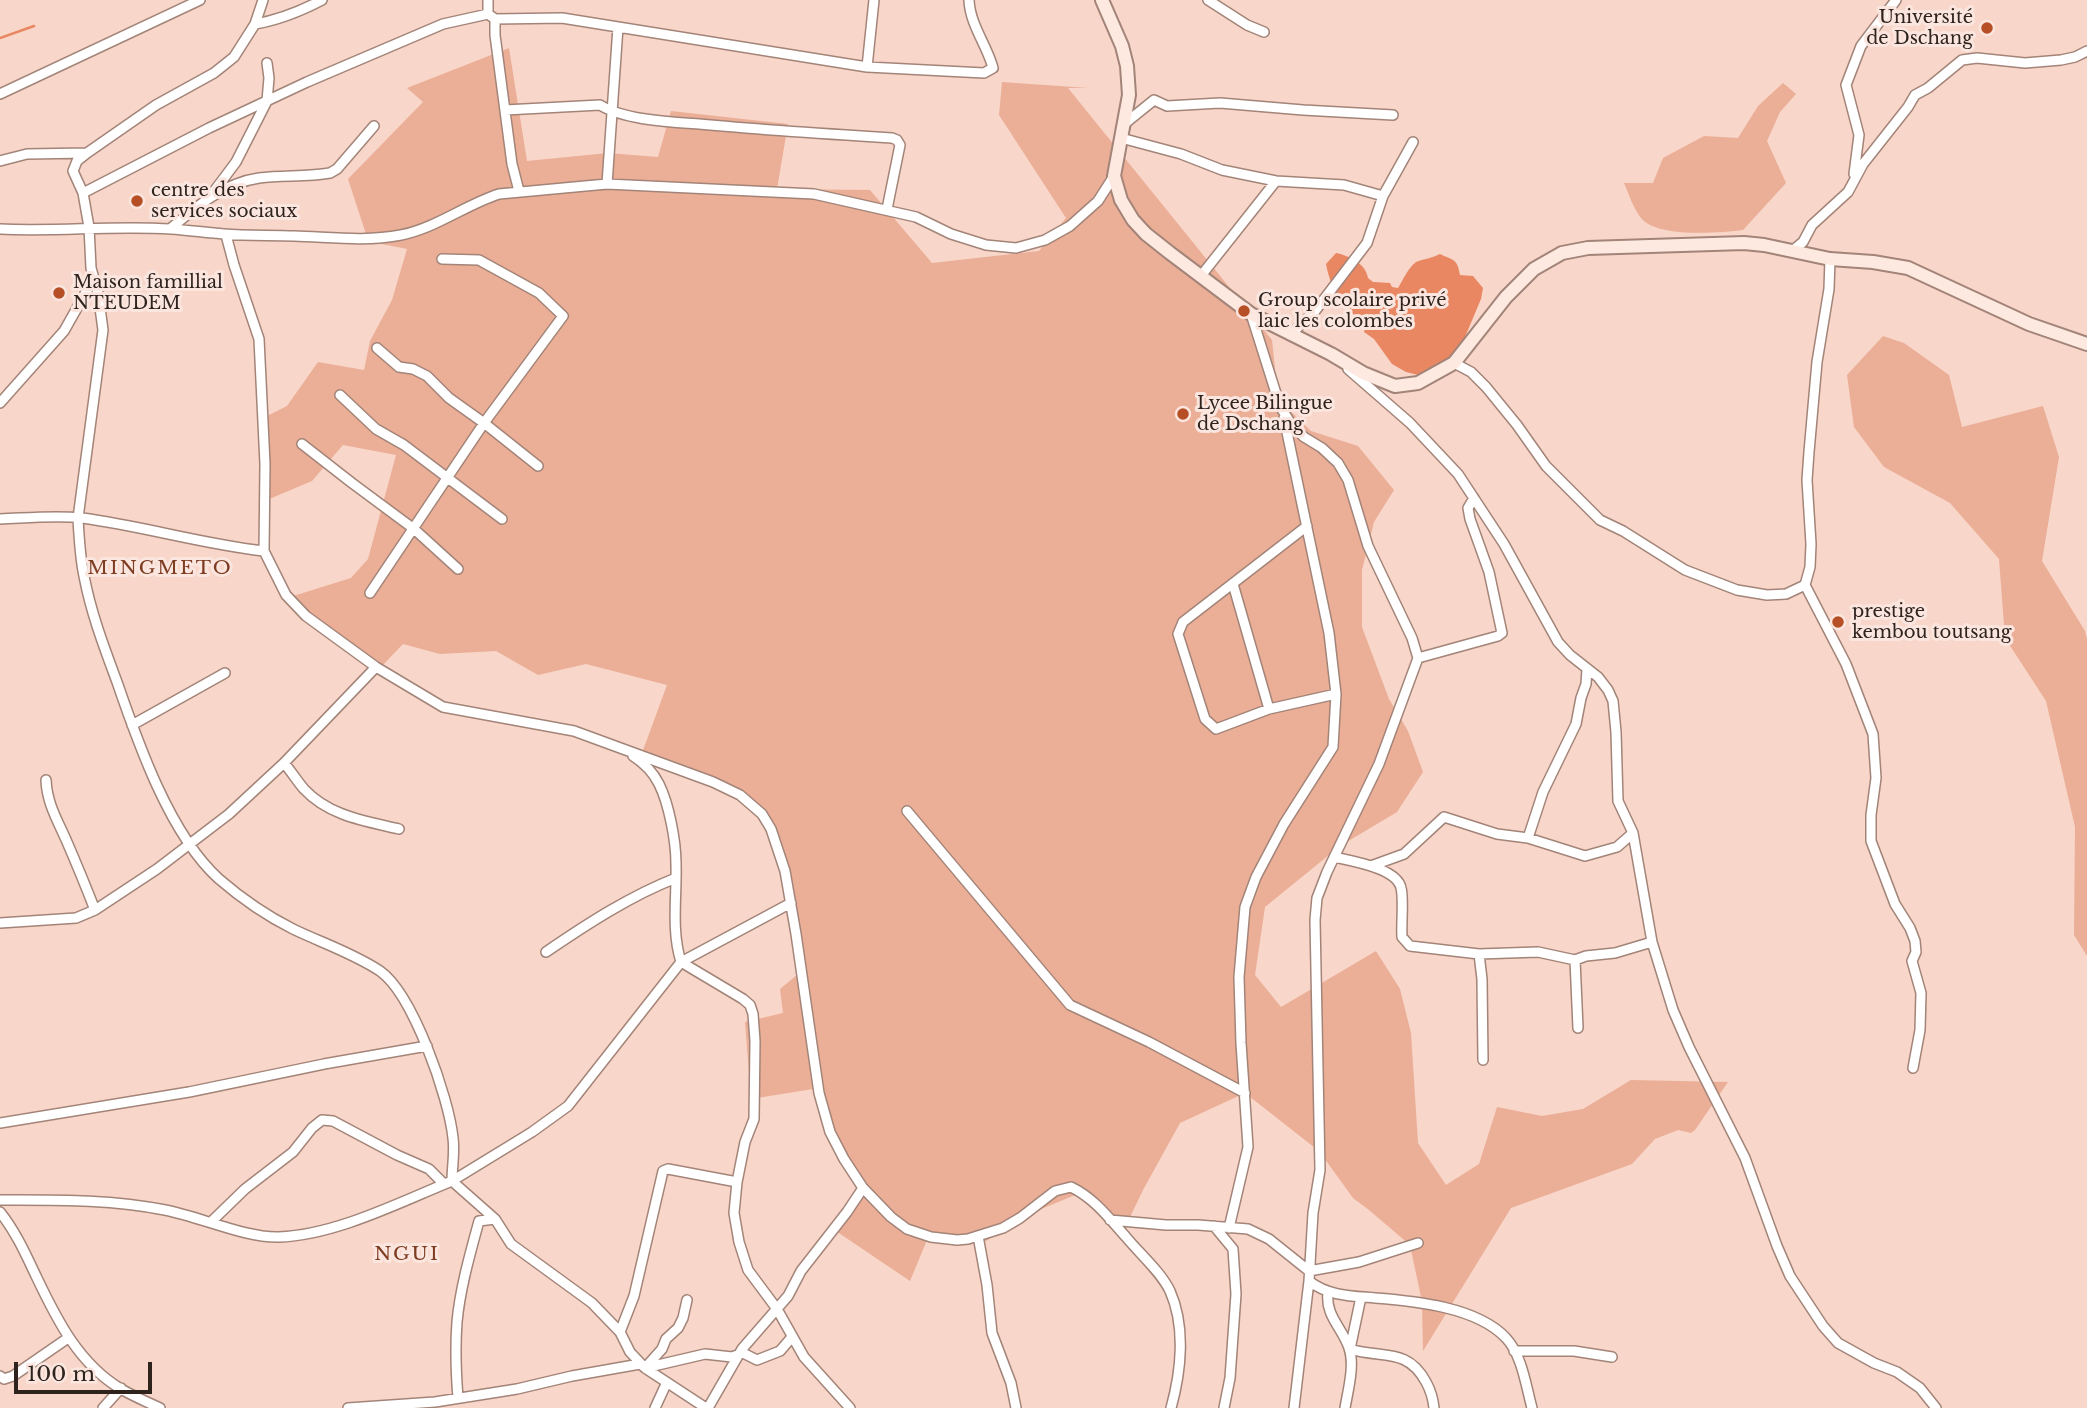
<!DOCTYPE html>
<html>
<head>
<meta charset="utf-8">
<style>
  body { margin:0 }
  #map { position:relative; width:2087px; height:1408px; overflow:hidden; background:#f8d6c9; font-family:"Libre Baskerville",serif }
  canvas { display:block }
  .scale { position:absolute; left:14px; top:1362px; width:138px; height:32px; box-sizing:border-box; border:4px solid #2f231e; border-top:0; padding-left:9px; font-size:21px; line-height:24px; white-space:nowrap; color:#2f231e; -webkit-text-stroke:5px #fbe6df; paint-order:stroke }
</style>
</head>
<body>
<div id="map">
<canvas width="2087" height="1408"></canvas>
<div class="scale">100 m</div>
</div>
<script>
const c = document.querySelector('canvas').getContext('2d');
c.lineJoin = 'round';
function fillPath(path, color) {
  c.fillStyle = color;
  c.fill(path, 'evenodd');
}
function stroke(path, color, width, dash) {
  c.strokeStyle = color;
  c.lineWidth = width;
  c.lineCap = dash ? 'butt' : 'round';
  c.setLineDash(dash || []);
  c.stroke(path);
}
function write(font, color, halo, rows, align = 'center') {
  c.font = font + ' "Libre Baskerville",serif';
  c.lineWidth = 6;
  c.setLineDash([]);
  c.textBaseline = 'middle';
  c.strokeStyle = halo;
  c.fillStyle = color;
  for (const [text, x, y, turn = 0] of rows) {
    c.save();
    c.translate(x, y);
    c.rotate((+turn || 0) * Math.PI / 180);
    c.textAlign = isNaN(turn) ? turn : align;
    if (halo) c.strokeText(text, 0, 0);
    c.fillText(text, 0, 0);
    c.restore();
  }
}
fillPath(new Path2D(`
  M509 48 527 161 608 153 658 157 671 111 788 124 777 189 870 190 932 263 1039 251 1066 218 999 115 1002 82 1088 88H1068L1272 340 1276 378 1285 406 1311 431 1358 446 1394 490 1374 522 1362 570V627L1389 699 1408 731 1423 772 1397 812 1340 846 1265 907 1255 975 1281 1007 1376 951 1400 989 1411 1033 1418 1143 1446 1185 1479 1164 1497 1107 1542 1116 1583 1109 1631 1080 1728 1082 1695 1130 1691 1133 1678 1130 1655 1139 1632 1164 1511 1208 1423 1351 1422 1302 1410 1245 1369 1210 1353 1198 1319 1151 1245 1093 1180 1123 1143 1190 1122 1234 1080 1193 1034 1212 981 1244H941L927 1240 910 1281 830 1227 863 1191 841 1154 819 1088 751 1099 745 1022 783 1013 780 989 803 970 793 913 768 826 742 796 642 753 667 685 586 664 538 675 496 651 440 654 403 644 380 668 312 618 290 597 351 578 368 559 396 455 343 445 312 481 267 500V416L287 406 318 362 364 370 370 341 392 300 407 249 377 243 347 244 366 234 348 179 423 102 407 88Z
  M1783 83 1796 94 1780 112 1767 141 1786 183 1743 230C1719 233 1657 238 1641 218 1633 208 1629 194 1624 183H1653L1663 158 1704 136 1738 138 1758 106Z
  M1883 336 1904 343 1949 375 1962 427 2043 406 2059 457 2042 561 2085 631 2087 639V956L2074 935 2075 827 2046 701 2005 638 1999 559 1950 503 1884 467 1854 427 1847 375Z`), '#ebae97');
fillPath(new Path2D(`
  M1336 253C1350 256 1366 264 1368 278L1373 282 1390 283 1392 287 1398 288C1403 280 1408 268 1416 262 1423 259 1433 258 1440 254 1454 261 1457 258 1460 275L1473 276 1483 288 1481 299 1460 349 1435 373 1418 375 1406 372 1392 364 1374 339 1364 332 1368 318C1365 318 1361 318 1357 316 1340 310 1329 281 1326 264Z`), '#e88762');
stroke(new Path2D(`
  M0 38 34 26`), '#e88762', 2.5);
const street = new Path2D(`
  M263 0 255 24 234 57 214 73 156 105 87 153 77 161 73 171 83 193 89 227 91 268 98 293 103 330 78 518C79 538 80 557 84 576 91 613 104 647 117 682 138 743 170 835 219 879 241 898 267 916 293 929 322 943 353 953 380 971 413 994 449 1098 453 1138 455 1152 452 1167 452 1181
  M488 0V14
  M1208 0 1247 25 1264 32
  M495 19V35L512 164 519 191
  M255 24C279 20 301 11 322 0
  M867 67 874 0
  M0 94 200 0
  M505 110 600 105C624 120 671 122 699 124 764 130 828 134 892 138L897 140 900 145 887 209
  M1123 125 1154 100 1167 106 1220 103 1303 110 1393 115
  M1121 138 1181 154 1222 170 1276 181 1344 185 1383 196
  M0 161 27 154 87 153
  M1854 174 1859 135 1846 85 1861 46 1896 0
  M607 184 618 27
  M83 193 209 128 307 82 443 24 488 14 495 19 562 18 867 67 984 73 993 68C987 45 970 25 969 0
  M212 194 236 162 267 101 269 78 267 63
  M0 229C57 232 114 225 171 229 189 230 207 233 224 234 247 236 271 235 294 236 330 237 365 242 401 235 436 228 465 205 499 194L607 184 814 194 916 217 951 234 986 245 1016 248 1045 240 1070 226 1098 201 1114 176
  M170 229C196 207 224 183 259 178 283 175 307 177 330 173L337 169 374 126
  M226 235 234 265 259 339 265 464 264 551 286 595 306 616 376 667 443 707 574 731 713 782 740 795 762 814 771 829 785 871 796 934 819 1093 830 1132 844 1159 863 1188 891 1217 907 1229 931 1237 957 1240 968 1239 1003 1228 1020 1218 1055 1191 1071 1187C1094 1198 1109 1218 1126 1237 1140 1254 1161 1272 1170 1291 1186 1327 1181 1372 1171 1408
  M1792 251 1803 242 1812 225 1848 192 1863 164 1908 107 1915 95 1928 88 1962 60 1977 58 2025 63 2061 60 2075 57 2087 51
  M1200 277 1276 181
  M1251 314 1280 406 1291 424 1304 437 1322 448 1338 463 1348 480 1368 546 1412 638 1418 658 1379 764 1327 872 1317 898 1315 920 1320 1170 1313 1213 1309 1281C1328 1296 1352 1296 1375 1298 1415 1301 1477 1307 1506 1338 1522 1355 1526 1386 1532 1408
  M1290 335 1315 311 1367 243 1383 196 1413 142
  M377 348 399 367 413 369 427 376 449 398 484 423 538 466
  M1454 363 1471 372 1486 387 1517 425 1546 466 1600 520 1623 531 1685 570 1737 590 1767 595 1786 594 1805 585 1846 664 1873 734 1876 778 1871 815V841L1895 904 1910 928 1915 941 1916 952 1912 961 1921 993 1920 1030 1913 1068
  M1348 369 1410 423 1458 474 1504 544 1558 642 1570 655 1598 677 1608 690 1613 701 1616 732 1618 801 1633 833 1652 942 1673 1010 1689 1047 1745 1158 1777 1246 1790 1276 1823 1326 1838 1343 1874 1363 1897 1372 1920 1388 1936 1408
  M340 395 376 429 404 445 502 519
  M0 403 64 331 94 278
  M302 444 352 483 414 529 458 569
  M0 519C27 518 55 515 82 518 143 526 202 544 264 551
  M1307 526 1183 622 1178 634 1205 719 1216 729 1269 709 1336 694
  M1233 584 1269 709
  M1805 585 1810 567 1811 544 1807 480 1809 452 1817 362 1829 289 1830 259
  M370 593 484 423 563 316 539 293 479 260 442 259
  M1418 658 1498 636 1502 633 1489 572 1470 519 1468 508 1474 498
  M132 725 225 673
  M633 756C644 763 653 772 659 784 669 804 676 841 676 864 677 897 671 930 681 962L743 999 750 1005 753 1014 755 1041 754 1119 745 1142 737 1182 734 1213 739 1242 748 1270 777 1309 804 1357 850 1408
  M284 763C291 771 297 781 304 789 329 816 365 821 399 829
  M46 780C47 804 58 821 67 842 77 865 86 887 95 910
  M907 811 1070 1005 1149 1042 1245 1093
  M1528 838 1543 792 1576 724 1581 698 1586 684 1587 669
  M1334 857C1351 861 1397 868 1401 888 1404 899 1401 924 1402 937L1410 946 1479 954 1538 952 1575 960
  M1371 866 1404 854 1444 817 1497 834 1528 838 1585 856 1617 847 1633 833
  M0 923 76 918 95 910 157 869 229 814 284 763 376 667
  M546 952C587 924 630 896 676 878
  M1479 954 1482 979 1483 1060
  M1578 1028 1575 960 1586 956 1615 953 1652 942
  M0 1123 189 1092 324 1064 427 1046
  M452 1181 532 1132 568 1106 681 962 791 903
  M0 1200C55 1200 111 1199 165 1210 201 1217 245 1238 279 1237 336 1235 400 1202 452 1181L495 1219 511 1244 592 1303 620 1332 630 1352 645 1368 706 1408
  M0 1212C16 1232 26 1255 37 1278 57 1320 79 1364 121 1389 133 1396 147 1402 160 1408
  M1110 1220 1166 1225H1198L1248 1229 1269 1239 1309 1271 1359 1262 1418 1243
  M211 1222 245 1189 293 1152 312 1128 322 1120 333 1121 397 1155 429 1169 444 1184
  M1214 1226 1233 1249 1236 1294 1230 1378 1224 1408
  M1229 1228 1248 1147 1241 1043 1239 977 1245 907 1256 877 1284 824 1333 747 1336 694 1329 633 1284 418
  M978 1236 987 1285 992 1333 1011 1383 1016 1408
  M1328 1292C1325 1316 1342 1327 1349 1348 1355 1365 1348 1390 1345 1408
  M1361 1297 1350 1349C1382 1359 1407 1347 1426 1382 1431 1391 1433 1398 1434 1408
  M687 1300 683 1318 678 1328 666 1339 662 1349 645 1368 705 1354 732 1357 743 1353 757 1360 780 1351 792 1337
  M620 1332 634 1296 663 1171 668 1169 737 1182
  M1514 1351H1574L1612 1357
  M0 1376 4 1379 13 1376 68 1338
  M458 1398C456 1373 455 1348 457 1322 460 1289 470 1254 479 1221L495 1219
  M103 1408 121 1388
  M348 1408 435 1402 517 1389 572 1376 640 1364 644 1367
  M655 1408 666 1384
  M708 1408 742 1349 788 1296 801 1271 847 1212 863 1188
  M1294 1408 1309 1281`);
const secondary = new Path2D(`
  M1102 0 1122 46 1127 66 1129 95 1114 176 1121 200 1133 220 1146 234 1170 253 1251 314 1331 354 1363 373 1395 386 1418 383 1454 363 1506 297 1534 269 1562 253 1588 248 1744 243 1764 245 1830 259 1873 262 1908 268 2029 324 2087 344`);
stroke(street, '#a38478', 12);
stroke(secondary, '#a38478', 16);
stroke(street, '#fff', 9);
stroke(secondary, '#fee9e1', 12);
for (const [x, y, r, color] of [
  [1987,28,7,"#b64f25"],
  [137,201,7,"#b64f25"],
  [59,293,7,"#b64f25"],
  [1244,311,7,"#b64f25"],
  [1183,414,7,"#b64f25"],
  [1838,622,7,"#b64f25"]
]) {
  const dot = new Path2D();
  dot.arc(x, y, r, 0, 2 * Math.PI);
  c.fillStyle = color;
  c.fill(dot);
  stroke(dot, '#fbe6df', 2.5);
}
write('18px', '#2f231e', '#fbe6df', [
  ["Université",1973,18,"right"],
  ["de Dschang",1973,39,"right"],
  ["centre des",151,191],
  ["services sociaux",151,212],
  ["Maison famillial",73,283],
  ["NTEUDEM",73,304],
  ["Group scolaire privé",1258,301],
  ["laic les colombes",1258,322],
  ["Lycee Bilingue",1197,404],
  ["de Dschang",1197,425],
  ["prestige",1852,612],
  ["kembou toutsang",1852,633]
], 'left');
c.letterSpacing = '2px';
write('19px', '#7e3c21', '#fbe6df', [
  ["MINGMETO",160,569],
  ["NGUI",407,1255]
]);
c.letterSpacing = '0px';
</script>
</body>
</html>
